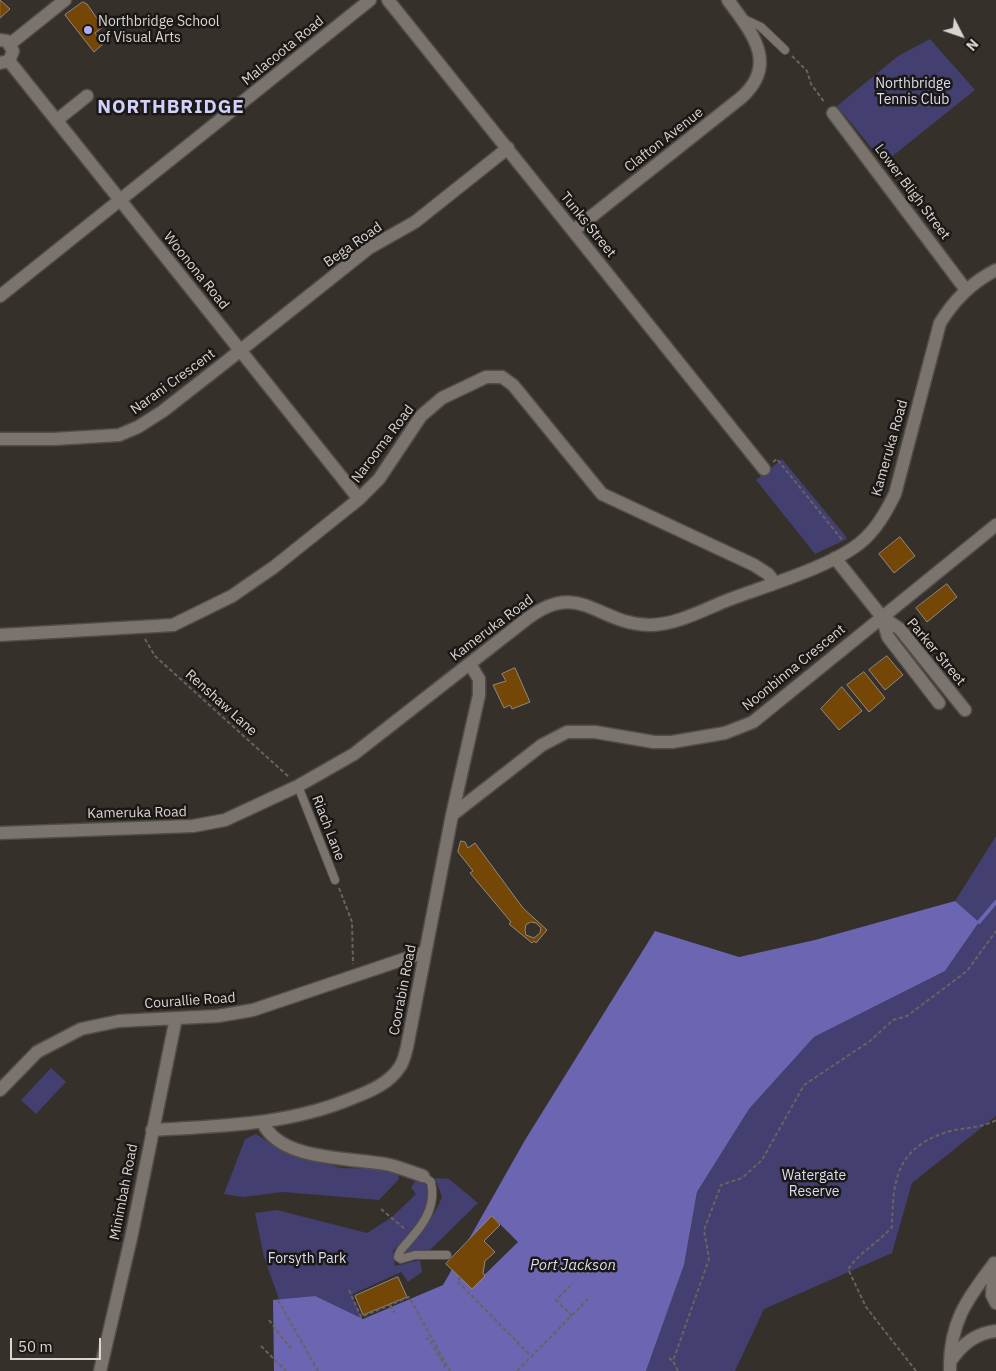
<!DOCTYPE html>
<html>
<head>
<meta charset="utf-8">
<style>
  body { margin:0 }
  #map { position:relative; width:996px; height:1371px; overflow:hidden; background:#35302a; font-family:"IBM Plex Sans",sans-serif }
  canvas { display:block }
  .north { position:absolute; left:936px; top:10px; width:50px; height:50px; -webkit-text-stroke:4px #1b1816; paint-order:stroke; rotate:131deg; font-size:14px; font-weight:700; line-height:20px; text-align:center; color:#d9d5d2 }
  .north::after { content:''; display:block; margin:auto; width:18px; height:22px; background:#d9d5d2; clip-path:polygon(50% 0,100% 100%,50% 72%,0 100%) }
  .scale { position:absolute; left:10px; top:1338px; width:91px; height:22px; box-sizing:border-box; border:2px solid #d9d5d2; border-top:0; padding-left:6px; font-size:15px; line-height:18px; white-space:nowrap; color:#d9d5d2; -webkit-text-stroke:4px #1b1816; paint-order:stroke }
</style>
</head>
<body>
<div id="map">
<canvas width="996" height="1371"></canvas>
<div class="north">N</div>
<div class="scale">50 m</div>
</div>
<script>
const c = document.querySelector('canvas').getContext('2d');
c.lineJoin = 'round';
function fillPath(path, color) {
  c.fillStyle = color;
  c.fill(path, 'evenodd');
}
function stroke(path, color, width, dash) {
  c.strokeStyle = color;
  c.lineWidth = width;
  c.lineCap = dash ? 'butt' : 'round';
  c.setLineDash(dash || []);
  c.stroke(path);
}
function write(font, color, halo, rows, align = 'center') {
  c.font = font + ' "IBM Plex Sans",sans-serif';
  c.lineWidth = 5;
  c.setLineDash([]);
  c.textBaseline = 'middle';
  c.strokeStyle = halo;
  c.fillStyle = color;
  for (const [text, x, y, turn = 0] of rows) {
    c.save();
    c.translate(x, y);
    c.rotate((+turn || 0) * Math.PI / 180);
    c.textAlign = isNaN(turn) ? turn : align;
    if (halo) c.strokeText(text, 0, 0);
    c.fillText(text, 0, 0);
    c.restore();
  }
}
fillPath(new Path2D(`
  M930 39 975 90 884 163 837 106 898 56Z
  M782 459 844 534 847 539 815 554 756 480Z
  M996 836V1116L912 1183 892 1253 764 1309 735 1371H646L684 1265 697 1192 749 1109 814 1037 945 971 979 922 955 901Z
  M51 1068 66 1082 36 1114 21 1100Z
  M256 1134 283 1151 341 1168 383 1169 397 1172 399 1179 379 1200 283 1192 243 1197 224 1194 245 1139Z
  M435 1178 449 1179 478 1203 429 1251 421 1254 406 1253 404 1248C420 1233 434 1218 442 1197Z
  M415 1181 425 1183C440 1206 408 1236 393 1251L395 1266 420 1260 422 1272 408 1282 401 1272 353 1294 352 1296 363 1320 280 1302 264 1257 255 1213 277 1210 367 1233 392 1217 416 1194 411 1188Z`), '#433f70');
fillPath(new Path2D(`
  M955 901 979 922 945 971 814 1037 749 1109 697 1192 684 1265 646 1371H274L273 1300 315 1296 363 1319 443 1285 525 1140 655 931 739 957 815 940Z`), '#6b65b2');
fillPath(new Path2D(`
  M492 1216 518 1242 472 1287 451 1267 463 1246Z`), '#35302a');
stroke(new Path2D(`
  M979 922 996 902`), '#6b65b2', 4);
const building = new Path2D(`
  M0 0 10 9 0 18Z
  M83 2 87 4 103 27 95 33 103 44 94 52 65 15Z
  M900 537 915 556 894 573 879 554Z
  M947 584 957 597 927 622 916 608Z
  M887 656 903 675 885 690 869 670Z
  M515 668 530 702 512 709 510 705 504 708 493 685 506 681 502 674Z
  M864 672 885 698 869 712 847 685Z
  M842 687 862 711 839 730 821 709Z
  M461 841 465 842 468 848 475 843 523 908 547 930 536 943 534 941 532 943 509 924 511 922 470 873 473 871 458 852ZM531 922 536 923 541 928 540 933 534 938 526 935 525 930 526 925Z
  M492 1216 500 1225 484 1241 495 1252 485 1261 483 1273 485 1276 472 1289 446 1264Z
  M398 1277 407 1297 363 1315 355 1296Z`);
fillPath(building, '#754707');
stroke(building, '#908983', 1);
const service = new Path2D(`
  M742 18 761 27 785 50
  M298 786 335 880
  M423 1176 431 1182C436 1204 426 1221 412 1237 407 1244 399 1249 398 1257L401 1259 415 1255H447`);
const minor = new Path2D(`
  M388 0 764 469
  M9 61 359 499
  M833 113 966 290
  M57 120 87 96
  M573 231 742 97C779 63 751 32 728 0
  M0 296 370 0
  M0 439H54L119 435 138 427 163 411 227 361 369 248 415 222 508 148
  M835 558 882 617 900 629 965 710
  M882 617 888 637 939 703
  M0 635 173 625 232 596 274 567 359 499 379 479 421 416 442 398 486 377H502L513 385 602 494 754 565 768 574 775 583
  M452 815 542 745 567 732H595L654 742H672L725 733 753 722 996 525
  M0 833 193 826 225 820 298 786 354 754 528 618C580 579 597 624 649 625 676 625 703 610 728 600 765 586 830 567 860 543 876 530 886 512 895 494L940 323C954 300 972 282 996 270
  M0 1090 37 1052 81 1029 119 1021 218 1016 253 1010 425 952
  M263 1123C281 1162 353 1157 390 1165 401 1168 412 1172 423 1176
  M152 1130C221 1126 290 1125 355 1097 371 1091 389 1083 399 1068 404 1062 405 1054 407 1047L452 815 479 695V679L470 664
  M994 1263 992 1295 996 1303
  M950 1362C961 1345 976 1333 996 1331
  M100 1371 131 1238 176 1018
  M950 1371C949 1324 966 1300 993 1265`);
const tertiary = new Path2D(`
  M0 40 7 41 13 51 9 61 0 63
  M10 44 65 0`);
stroke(service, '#524d48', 10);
stroke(minor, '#524d48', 15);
stroke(tertiary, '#524d48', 15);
stroke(new Path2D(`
  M792 56 807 71 811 84 825 103
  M773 462 777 459 843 541
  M145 639 155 656 289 777
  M339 888 352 922 353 964
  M381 1209 406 1230
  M461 1277 457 1281 531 1356
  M349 1290 361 1317 409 1297 450 1371
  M278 1300 318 1371
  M390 1305 395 1313
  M572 1316 556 1300 573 1283
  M269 1320 291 1349
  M426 1339 428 1338 445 1366 442 1367
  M261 1346 286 1371
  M669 1358 673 1361
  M517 1371 588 1299
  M678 1371 673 1361 709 1259 704 1230 721 1185 742 1178 762 1160 804 1085 870 1041 893 1020 907 1016 967 971 996 931
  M916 1371 866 1307 848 1269C860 1252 878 1243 892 1227 893 1182 895 1150 944 1133 961 1127 980 1129 996 1120`), '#67635e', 2, [4, 2.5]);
stroke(service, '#7b746e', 8);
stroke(minor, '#7b746e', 12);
stroke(tertiary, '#7b746e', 12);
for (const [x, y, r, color] of [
  [88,30,5,"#b1adfa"]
]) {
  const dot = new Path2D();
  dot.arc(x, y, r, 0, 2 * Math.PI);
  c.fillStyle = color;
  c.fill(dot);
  stroke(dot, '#1b1816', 2);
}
write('14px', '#d9d5d2', '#1b1816', [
  ["Northbridge School",98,22],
  ["of Visual Arts",98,38]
], 'left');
write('14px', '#d9d5d2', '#1b1816', [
  ["Malacoota Road",283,51,-39],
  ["Clafton Avenue",664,140,-38],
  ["Lower Bligh Street",912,192,53],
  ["Tunks Street",588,225,51],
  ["Bega Road",353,245,-35],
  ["Woonona Road",196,271,51],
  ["Narani Crescent",173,382,-36],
  ["Narooma Road",383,444,-53],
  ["Kameruka Road",890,448,-74],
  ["Kameruka Road",492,628,-37],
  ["Parker Street",936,652,50],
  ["Noonbinna Crescent",794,668,-39],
  ["Renshaw Lane",221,703,42],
  ["Kameruka Road",137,813,-1],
  ["Riach Lane",328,828,69],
  ["Coorabin Road",403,990,-79],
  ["Courallie Road",190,1001,-4],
  ["Minimbah Road",124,1192,-79]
]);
write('14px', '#ddddf3', '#1b1816', [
  ["Northbridge",913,84],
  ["Tennis Club",913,100],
  ["Watergate",814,1176],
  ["Reserve",814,1192],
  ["Forsyth Park",307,1259]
]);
write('italic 15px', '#d9d9ef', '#1b1816', [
  ["Port Jackson",573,1266]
]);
c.letterSpacing = '1px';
write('bold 19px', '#d2d1fd', '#1b1816', [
  ["NORTHBRIDGE",171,108]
]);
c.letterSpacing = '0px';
</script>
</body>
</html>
